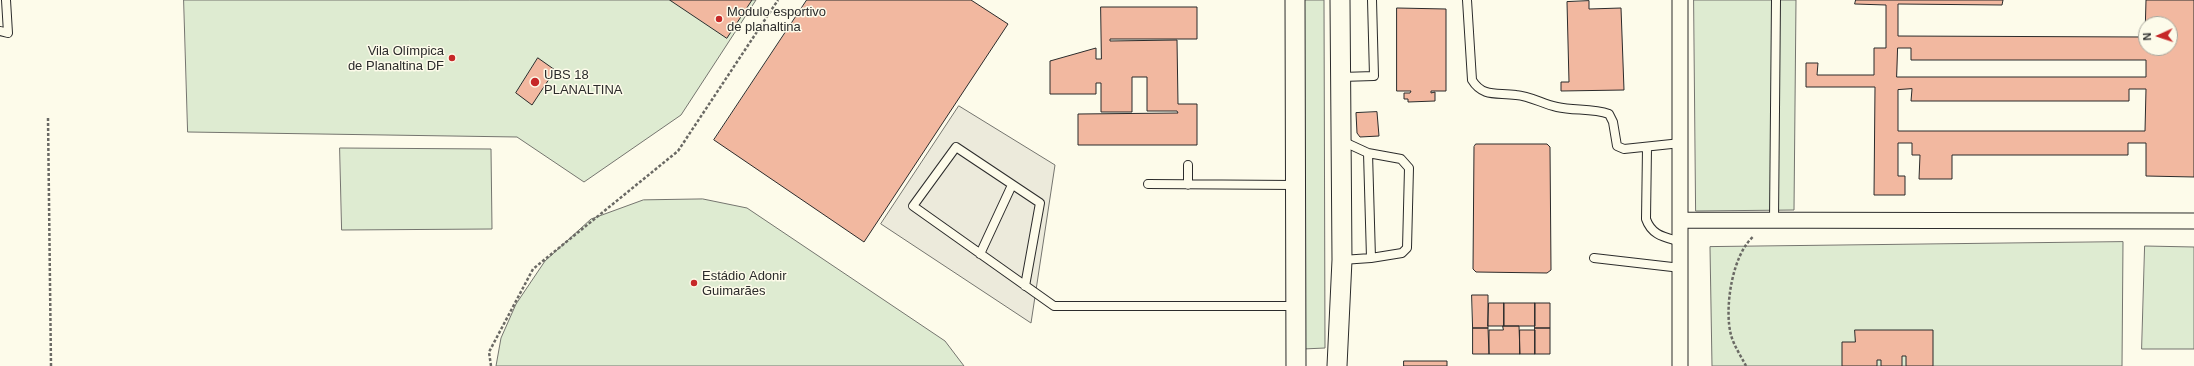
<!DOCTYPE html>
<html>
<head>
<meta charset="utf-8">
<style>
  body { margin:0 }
  #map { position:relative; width:2194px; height:366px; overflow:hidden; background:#fdfbea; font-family:Arial,sans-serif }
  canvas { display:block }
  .north { position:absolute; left:2138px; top:16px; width:40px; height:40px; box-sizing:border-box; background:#fdfbea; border:1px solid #a9a89e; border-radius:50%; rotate:267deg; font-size:11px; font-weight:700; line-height:16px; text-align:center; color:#2b2b2b }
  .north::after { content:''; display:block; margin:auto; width:14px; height:18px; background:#c62828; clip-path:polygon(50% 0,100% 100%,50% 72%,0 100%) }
</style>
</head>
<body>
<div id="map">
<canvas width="2194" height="366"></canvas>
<div class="north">N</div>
</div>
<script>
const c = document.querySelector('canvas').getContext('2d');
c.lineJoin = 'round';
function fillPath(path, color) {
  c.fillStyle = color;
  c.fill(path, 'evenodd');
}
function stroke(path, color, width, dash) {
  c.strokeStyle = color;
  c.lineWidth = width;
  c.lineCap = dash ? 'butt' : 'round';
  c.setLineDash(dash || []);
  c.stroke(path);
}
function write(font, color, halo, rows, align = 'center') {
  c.font = font + ' Arial,sans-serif';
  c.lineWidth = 3;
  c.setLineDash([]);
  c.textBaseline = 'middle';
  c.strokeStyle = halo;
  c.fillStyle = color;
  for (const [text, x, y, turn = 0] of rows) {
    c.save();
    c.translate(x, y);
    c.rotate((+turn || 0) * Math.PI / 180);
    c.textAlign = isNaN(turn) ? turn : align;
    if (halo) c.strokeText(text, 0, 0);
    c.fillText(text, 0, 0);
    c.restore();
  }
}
const green = new Path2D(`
  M184 0H756L681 115 584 182 517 137 188 132Z
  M1303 0H1324L1325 348 1303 349Z
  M1694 0H1796L1794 210 1696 211Z
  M340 148 491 149 492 229 342 230Z
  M703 199 747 208 945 341 964 366H496L501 338 516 304 545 261 591 219 643 200Z
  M2123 242 2122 366H1712L1710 247Z
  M2145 246 2194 247V349H2142Z`);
fillPath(green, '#deebd1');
stroke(green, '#74746e', 1);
const parking = new Path2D(`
  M959 106 1055 165 1031 323 881 224Z`);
fillPath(parking, '#eceadb');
stroke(parking, '#74746e', 1);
const building = new Path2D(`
  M670 0H752L727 38Z
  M807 0H971L1008 24 864 242 714 140Z
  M1856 0H2003L2002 5 1898 4V36L2145 37 2146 0H2194V177L2146 176V143H2128V155H1952V179H1919L1920 155H1912V143H1898V176H1905V195H1874L1875 87H1806V63H1818L1817 75H1874V48H1886V5L1855 4ZM2146 24H2170V48H2146ZM1898 48H1911V60H2146V77H1897ZM1912 89 1911 101H2129V89H2146L2145 131H1898V90Z
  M1589 1V9L1621 8 1624 90 1561 91V82H1569L1567 2Z
  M1101 7H1197V39H1110V41L1177 40 1178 104H1197V145H1078V114L1178 113 1177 111H1147V77H1132V112H1101V83H1096V94H1050V61L1096 48V59H1101Z
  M1397 8 1446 9V91H1431V93L1435 92V101L1408 102V99H1404V93H1410L1411 91H1397Z
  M538 58 555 70 532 105 516 93Z
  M1377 112 1379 136 1360 137 1357 133 1356 113Z
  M1476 144H1547L1550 147 1551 270 1547 273 1476 272 1473 269 1474 147Z
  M1472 295H1488V328H1473Z
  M1489 303H1504V326H1488Z
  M1504 303H1535V326H1504Z
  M1535 303H1550V328H1535Z
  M1503 326H1519L1520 354H1489V330H1503Z
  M1473 328H1488L1489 354H1473Z
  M1535 328H1550V354H1535Z
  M1520 330H1535V354H1520Z
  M1855 330H1933V366H1906V356H1902V366H1881V360H1877V366H1842V342H1855Z
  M1404 361H1447V366H1404Z`);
fillPath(building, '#f2b8a0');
stroke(building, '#2b2b2b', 1);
const service = new Path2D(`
  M1467 0 1472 80C1483 98 1498 92 1516 95 1530 96 1543 104 1557 107 1574 111 1592 108 1609 114L1613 122 1617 146 1624 149 1681 143
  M0 31 8 33 6 0
  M1341 77 1374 76 1372 0
  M1647 148 1646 219C1652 236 1665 237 1681 242
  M1368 153 1401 159 1409 168 1407 248 1402 253 1371 258
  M1148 184 1295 185
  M1188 185V165
  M1774 220 1776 0
  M980 254 1012 185
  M1594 258 1681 268
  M1342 260 1371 258 1368 153 1342 141
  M1025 286 1040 203 956 147 913 206 1054 306H1296`);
const minor = new Path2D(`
  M1681 220 2194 221
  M1680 366V0`);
const tertiary = new Path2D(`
  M1295 0 1296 366
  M1337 366 1342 260 1340 0`);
stroke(service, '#2b2b2b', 10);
stroke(minor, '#2b2b2b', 17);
stroke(tertiary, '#2b2b2b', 21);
stroke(new Path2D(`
  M48 118 51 366
  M491 366 489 352 533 269 678 151 778 0
  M1746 366C1741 356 1734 346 1731 335 1724 309 1732 254 1754 236`), '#6a6964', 2.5, [3, 2]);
stroke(service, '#fdfbea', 8);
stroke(minor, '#fdfbea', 15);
stroke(tertiary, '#fdfbea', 19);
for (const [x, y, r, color] of [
  [719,19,4,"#c62828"],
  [452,58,4,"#c62828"],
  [535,82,5,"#c62828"],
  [694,283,4,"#c62828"]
]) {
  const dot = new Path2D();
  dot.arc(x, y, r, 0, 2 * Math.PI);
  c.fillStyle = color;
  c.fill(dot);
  stroke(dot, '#fdfbea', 1.5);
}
write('13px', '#2b2b2b', '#fdfbea', [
  ["Modulo esportivo",727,12],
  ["de planaltina",727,27],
  ["Vila Olímpica",444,51,"right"],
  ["de Planaltina DF",444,66,"right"],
  ["UBS 18",544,75],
  ["PLANALTINA",544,90],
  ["Estádio Adonir",702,276],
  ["Guimarães",702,291]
], 'left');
</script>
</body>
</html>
